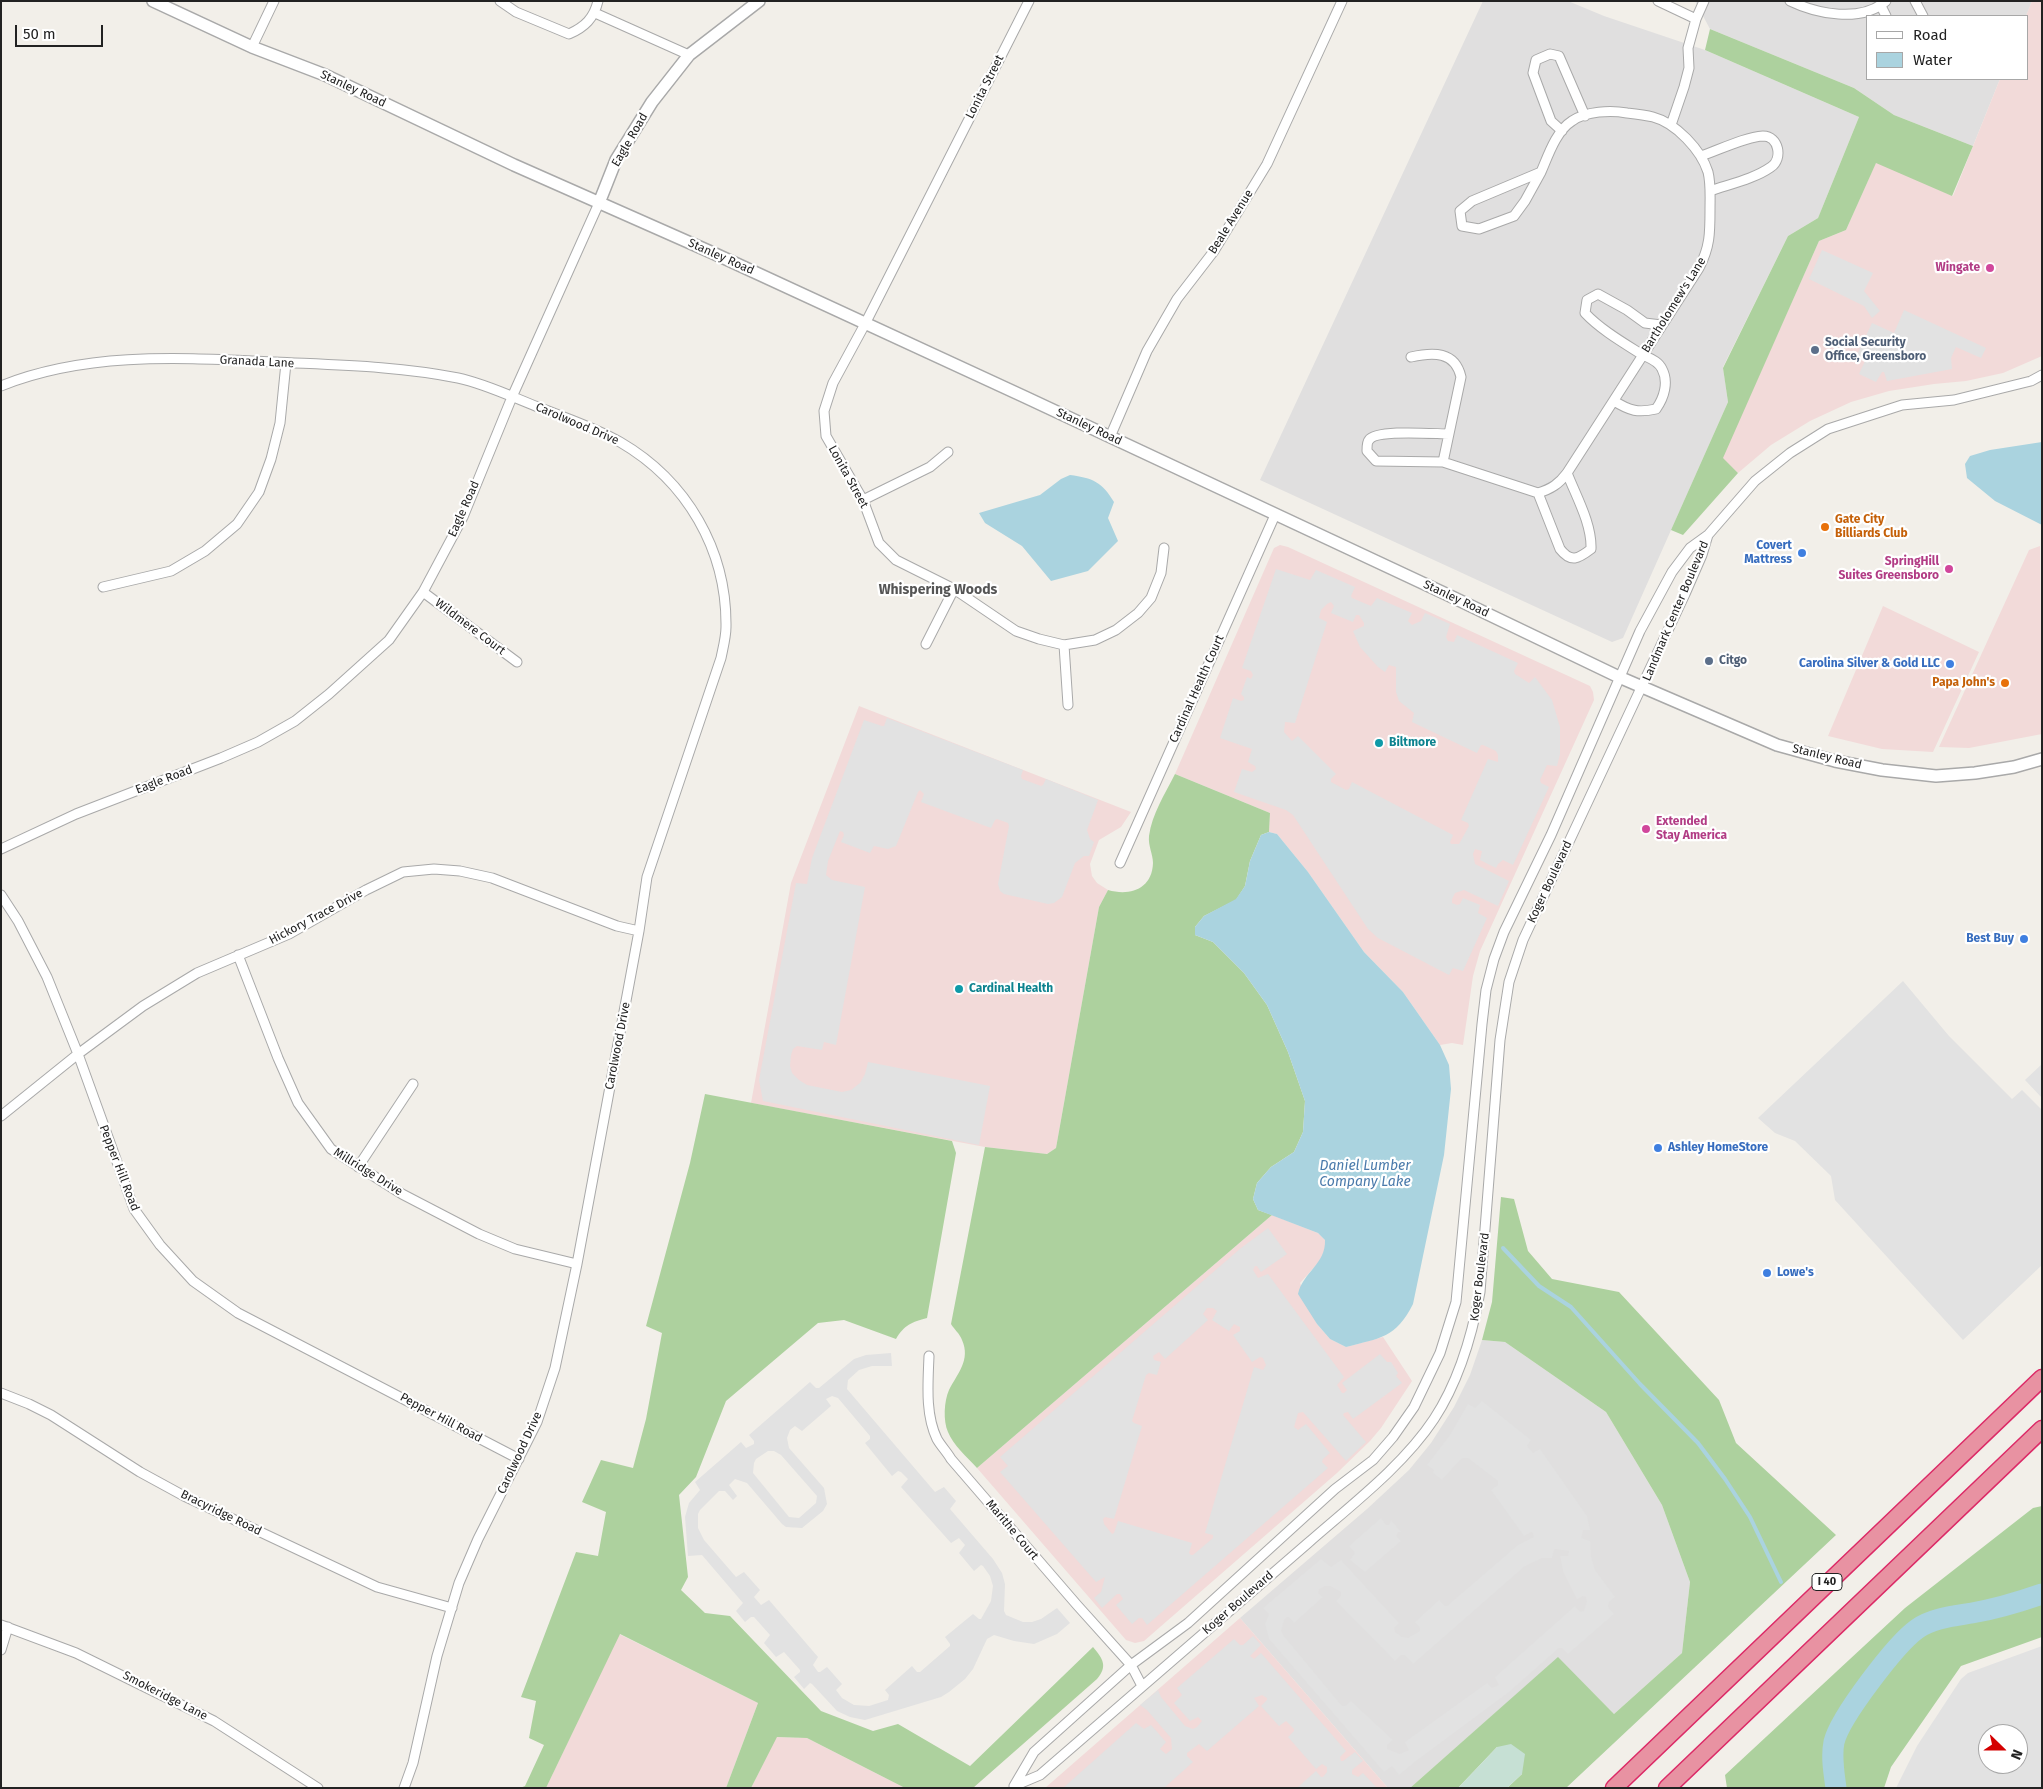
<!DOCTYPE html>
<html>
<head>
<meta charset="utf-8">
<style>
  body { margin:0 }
  #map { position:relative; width:2043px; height:1789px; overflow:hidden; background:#f2efe9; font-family:"Fira Sans",sans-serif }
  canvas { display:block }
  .frame { position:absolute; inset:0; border:2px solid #222; pointer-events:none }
  .legend { position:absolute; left:1866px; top:15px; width:162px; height:65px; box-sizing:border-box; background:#fff; border:1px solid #a7a7a7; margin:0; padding:6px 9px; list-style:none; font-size:15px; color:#222 }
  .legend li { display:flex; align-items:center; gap:10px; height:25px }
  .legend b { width:25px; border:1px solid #a7a7a7 }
  .north { position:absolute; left:1978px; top:1724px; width:50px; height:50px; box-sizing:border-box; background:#fff; border:1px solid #a7a7a7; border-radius:50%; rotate:112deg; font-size:14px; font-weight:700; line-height:20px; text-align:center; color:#222 }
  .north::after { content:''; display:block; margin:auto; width:18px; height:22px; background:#d40000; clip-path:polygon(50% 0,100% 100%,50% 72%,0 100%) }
  .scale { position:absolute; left:15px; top:25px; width:88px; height:22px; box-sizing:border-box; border:2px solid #222; border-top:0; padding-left:6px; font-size:15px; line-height:18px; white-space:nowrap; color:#222; -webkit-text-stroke:4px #fff; paint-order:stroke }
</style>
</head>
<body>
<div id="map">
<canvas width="2043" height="1789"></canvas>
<div class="frame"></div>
<ul class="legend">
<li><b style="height:6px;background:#fff"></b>Road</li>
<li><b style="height:14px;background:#aad3df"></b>Water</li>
</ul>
<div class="north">N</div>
<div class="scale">50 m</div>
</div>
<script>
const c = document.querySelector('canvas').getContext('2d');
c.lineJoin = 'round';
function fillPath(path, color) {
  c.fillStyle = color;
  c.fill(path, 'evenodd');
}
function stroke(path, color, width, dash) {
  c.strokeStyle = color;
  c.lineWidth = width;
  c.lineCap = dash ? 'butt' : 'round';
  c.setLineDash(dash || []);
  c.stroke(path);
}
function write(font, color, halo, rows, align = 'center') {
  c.font = font + ' "Fira Sans",sans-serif';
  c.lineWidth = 4.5;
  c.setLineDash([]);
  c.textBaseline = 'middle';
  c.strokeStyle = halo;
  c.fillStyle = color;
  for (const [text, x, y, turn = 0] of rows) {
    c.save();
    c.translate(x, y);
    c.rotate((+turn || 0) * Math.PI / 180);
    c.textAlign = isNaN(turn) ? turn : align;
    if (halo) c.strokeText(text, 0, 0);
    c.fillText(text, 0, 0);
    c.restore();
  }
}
fillPath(new Path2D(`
  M1483 1H1568L1604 16 1705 50 1859 117 1818 218 1788 236 1723 367 1728 402 1623 638 1612 642 1260 480Z
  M1695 1H2032L2026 16H1867V79H2000L1973 146 1894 115 1854 88 1710 29Z
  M1482 1340 1505 1342 1606 1412 1662 1505 1690 1582 1682 1653 1614 1714 1558 1658 1410 1788H1388L1240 1618 1367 1509 1409 1470 1431 1443 1454 1407 1470 1375Z`), '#e0dfdf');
fillPath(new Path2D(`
  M2032 1H2042V356L2003 373 1966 381 1934 384 1889 391 1851 402 1810 421 1771 445 1738 473 1722 458 1819 241 1846 230 1876 162 1953 196 2000 79H2027L2026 16Z
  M1280 545 1288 547 1590 686 1593 692 1594 700 1480 951 1473 976 1463 1045 1452 1043 1440 1045 1403 992 1364 952 1308 872 1277 834 1269 832 1270 813 1175 774 1274 548Z
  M2040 546 2042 734 1969 748 1939 747 2029 550Z
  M1883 606 1979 652 1933 752 1882 749 1828 736Z
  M859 706 1131 812 1121 827 1099 840 1090 864 1092 876 1097 883 1108 890 1099 907 1056 1148 1047 1154 985 1147 751 1103 791 883Z
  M1272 1215 1318 1233 1325 1240V1250L1320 1261 1300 1283 1317 1324 1330 1339 1346 1347 1383 1337 1412 1381 1381 1428 1370 1441 1337 1473 1144 1641 1135 1643 1126 1640 977 1468Z
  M1240 1618 1388 1788H1045Z
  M619 1634 758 1703 726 1788H546Z
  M776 1737 807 1738 905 1788H751Z`), '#f2dad9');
fillPath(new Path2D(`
  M1710 29 1854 88 1894 115 1973 146 1952 196 1876 163 1846 230 1819 241 1723 458 1738 473 1683 535 1671 530 1728 402 1723 368 1788 236 1818 218 1859 117 1705 50Z
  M1175 774 1270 813 1269 832 1261 835 1250 861 1245 886 1236 900 1204 916 1195 927V935L1213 942 1244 973 1267 1005 1288 1052 1305 1101 1303 1132 1294 1152 1271 1167 1257 1183 1253 1199 1258 1210 1272 1215 977 1468C967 1457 953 1445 948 1432 943 1421 944 1401 949 1390 957 1374 971 1360 962 1340 960 1334 954 1329 951 1324L985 1147 1047 1154 1056 1148 1099 907 1108 890C1129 896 1152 890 1153 863 1153 854 1148 846 1149 836 1152 814 1165 794 1175 774Z
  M705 1094 952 1141 956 1153 927 1318C912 1322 904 1325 896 1339L844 1320 818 1323 726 1401 696 1477 679 1495 688 1577 681 1590 705 1613 730 1616 821 1711 873 1731 898 1724 970 1766 1093 1647C1103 1659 1108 1666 1097 1679L973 1788H905L807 1738 777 1737 751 1788H726L758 1703 620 1634 546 1788H520L525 1786 544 1745 529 1738 536 1701 521 1697 576 1552 598 1556 606 1512 582 1502 601 1460 633 1468 646 1419 662 1333 646 1326 690 1163Z
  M1501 1197 1514 1199 1528 1251 1552 1279 1619 1292 1719 1400 1736 1443 1836 1535 1566 1788H1507L1522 1774 1497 1747 1458 1788H1410L1558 1657 1614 1714 1682 1653 1690 1582 1662 1505 1606 1412 1505 1342 1482 1340 1492 1302Z
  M2042 1506V1637L1961 1666 1891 1767 1884 1788H1727L1725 1775 1905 1608 2033 1508Z`), '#add19e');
fillPath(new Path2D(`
  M1511 1744 1525 1754 1522 1774 1507 1788H1458L1497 1747Z`), '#c6e0d4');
fillPath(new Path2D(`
  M1822 250 1873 273 1864 291 1880 311 1872 318 1864 306 1809 279Z
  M1904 310 1986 348 1981 358 1956 347 1951 358 1952 369 1887 381 1884 372H1882L1876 382 1859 374 1865 361 1856 357 1872 323 1894 333Z
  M1276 569 1310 580 1316 570 1355 587 1351 596 1352 598 1371 606 1377 598 1412 613 1408 621 1412 625 1421 621 1425 613 1450 624 1446 637 1448 641 1454 642 1457 635 1518 663 1514 671 1515 674 1529 683 1535 677 1552 700 1560 727V754L1557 766 1547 765 1540 780 1541 783 1549 787 1513 865 1503 860 1498 864 1496 868 1480 860 1482 851 1475 849 1473 854 1475 864 1509 881 1498 906 1464 890 1455 893 1452 899V903L1457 905 1460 904 1463 898 1480 905 1478 913 1487 918 1463 971 1453 968 1449 975 1378 938 1368 929 1293 815 1286 810 1234 792 1242 769 1252 772 1256 769 1255 766 1248 762 1252 749 1220 738 1233 698 1241 701 1244 700V697L1241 694 1247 677 1251 679 1253 675 1251 671 1242 668ZM1331 602 1334 606 1331 613 1353 622 1356 615H1359L1364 623V626L1353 631 1360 647 1378 667 1385 672 1389 665 1396 667V692L1399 701 1414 713 1412 722 1477 753 1481 745H1483L1496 751 1498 755V762L1488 759 1461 820 1468 823 1469 826 1459 844H1451L1450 842 1453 835 1352 782 1349 789 1346 790 1331 782V779L1336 774 1298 736 1292 741 1284 732 1285 722 1295 723 1327 622 1319 618 1321 610 1327 604Z
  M887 718 1023 770 1021 776 1022 779 1041 786 1043 785 1046 779 1098 800 1087 830 1090 839 1094 842 1089 856H1084L1075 863 1062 897 1054 903 1048 904 1004 894 1000 891 998 884 1009 826 1008 823 997 819 995 820 991 828 921 802 924 794 920 790 918 792 896 846 888 849 874 846 870 853 841 842 844 835 843 832 840 831 828 861 826 875 832 880 865 887 836 1045 824 1042 822 1050 797 1046 793 1049 791 1055 790 1066 792 1073 799 1080 807 1085 842 1092 851 1090 860 1083 865 1074 868 1062 990 1086 979 1145 763 1101 759 1080 796 883 807 884 812 858 864 720 882 726H884Z
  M1903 981 1949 1036 2012 1099 2022 1090 2042 1110V1265L1963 1340 1835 1200 1831 1176 1795 1141 1775 1133 1758 1118Z
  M2042 1064V1098L2025 1080Z
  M1268 1228 1287 1254 1261 1272 1257 1266H1255L1253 1270 1258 1278 1268 1274 1344 1377 1337 1385 1342 1393H1344L1347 1390 1342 1383 1380 1354 1387 1362H1391L1398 1373 1396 1376 1402 1383 1353 1419 1348 1412 1344 1413 1343 1415 1366 1442 1346 1461 1303 1412 1298 1413 1294 1427 1298 1430 1306 1424 1330 1453 1323 1459 1322 1462 1328 1468 1147 1625 1142 1618H1139L1132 1624 1116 1605 1123 1599 1120 1594H1117L1102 1608 1094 1598 1101 1592 1105 1577 1096 1582 1000 1472 1008 1466 1000 1457 1241 1248ZM1207 1308H1213L1217 1311 1212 1320 1229 1331 1234 1324 1240 1327V1331L1233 1335 1252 1362 1260 1357 1263 1358 1266 1365 1263 1370 1254 1367 1205 1533 1213 1535V1538L1193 1555H1191L1189 1553 1192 1543 1118 1521 1114 1533 1112 1534 1104 1524 1103 1519 1105 1517 1114 1519 1142 1426 1134 1423 1132 1421 1146 1375 1149 1373 1157 1375 1161 1362 1154 1360 1153 1356 1159 1352 1165 1359 1208 1320 1203 1314Z
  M891 1353 892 1366H872L859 1370 848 1380 847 1389 935 1492 944 1487 956 1501 950 1509 993 1559 1002 1573 1005 1584 1004 1611 1006 1615 1023 1622H1032L1041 1619 1057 1608 1070 1623 1057 1634 1034 1644 1014 1641 994 1635 987 1639 973 1669 965 1679 949 1692 941 1697 865 1720 850 1717 837 1711 812 1684 810 1683 804 1689 794 1677 800 1672V1670L784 1652 776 1657 764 1643 770 1635 754 1617H751L745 1622 736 1611 743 1603 702 1555 688 1556 685 1517 689 1503 700 1490 695 1482 741 1442 746 1448 754 1444V1441L749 1435 810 1382 816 1388H819L854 1359 866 1355ZM832 1396 838 1398 870 1436V1439L865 1443 892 1476 898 1471 901 1472 908 1479 901 1487 951 1543 959 1538 965 1545 959 1553 974 1571 981 1565 983 1566 990 1576 993 1586 991 1601 981 1619H979L973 1614 945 1637 950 1644V1646L920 1672H917L912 1666 885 1690 889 1695 888 1700 869 1706 854 1705 842 1698 836 1690 842 1684 827 1667 820 1672H818L813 1665 818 1657 769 1600 761 1605 754 1597 760 1590 744 1572 736 1577 704 1540 698 1528V1514L700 1510 719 1491H725L733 1500 737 1496 729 1485 735 1479 747 1483 782 1524 786 1527 802 1528 823 1511 827 1504 824 1488 789 1448 787 1438 790 1430 795 1426 802 1431 831 1406 826 1399ZM768 1451H774L781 1455 817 1496 816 1503 799 1518 789 1517 753 1473 754 1463 756 1459Z
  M1482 1401 1531 1440 1527 1446 1533 1453 1540 1449 1587 1516 1590 1530H1583L1581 1538 1590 1541 1591 1557 1595 1570 1615 1597 1609 1602 1608 1607 1614 1614 1568 1654 1562 1648H1559L1509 1692 1416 1761 1399 1775 1392 1766 1384 1772 1269 1639 1265 1624 1269 1614 1263 1608 1321 1559 1331 1567 1341 1560 1399 1623 1394 1628 1395 1632 1402 1637 1408 1638 1420 1631V1628L1415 1622 1439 1600 1445 1606H1447L1518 1545 1534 1537 1533 1533 1531 1532 1524 1536 1491 1490 1498 1485V1481L1468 1458H1463L1459 1461 1442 1480 1433 1473 1434 1470 1427 1465 1450 1435 1468 1404 1475 1408ZM1554 1549 1569 1551 1568 1556H1560L1563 1571 1577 1599 1583 1596 1586 1597 1587 1601 1584 1611 1580 1612 1575 1606 1495 1677 1499 1685 1492 1688 1487 1683 1405 1742 1409 1750 1400 1754 1387 1749V1745L1393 1740 1351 1701 1345 1706H1342L1283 1635 1281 1631 1284 1620 1287 1617H1289L1294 1623 1323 1597 1318 1593 1319 1589 1325 1586H1330L1341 1592V1596L1336 1601 1395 1661 1401 1655H1405L1413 1664 1525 1566 1542 1558H1552Z
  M1381 1518 1386 1525H1389L1391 1520 1401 1532H1398L1396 1536 1401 1541 1365 1572 1350 1560 1355 1553 1349 1546Z
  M1253 1636 1261 1645 1250 1656 1254 1659 1261 1653 1346 1751 1340 1757 1341 1761H1343L1355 1752 1363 1761 1352 1770V1774L1358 1777 1363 1773 1377 1788H1297L1316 1771 1321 1777H1323L1327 1772V1767L1322 1764 1316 1769 1288 1737 1294 1731V1729L1286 1721 1279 1726 1261 1706 1267 1700V1698L1262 1695 1254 1698 1259 1706 1207 1751 1199 1744 1187 1753V1756L1193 1762 1164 1788H1063L1136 1723 1144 1729 1151 1725 1166 1742 1160 1749 1166 1754 1172 1749 1171 1738 1147 1710 1140 1705 1158 1690 1161 1697 1185 1726 1193 1729 1197 1727 1202 1721 1198 1717 1190 1721 1174 1703 1182 1695 1177 1688 1234 1639 1240 1645H1243Z
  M2042 1646V1788H1896L1917 1746 1961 1679 1968 1673ZM1988 1734H2018V1764H1988Z`), '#e2e2e2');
fillPath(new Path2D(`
  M2042 442V525L1995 501 1967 478 1965 464 1970 456 1990 450Z
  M1070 475C1093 478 1102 482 1114 502L1108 518 1118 541 1088 571 1051 581 1022 546 985 523 979 513 1040 495 1061 479Z
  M1269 832 1277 834 1308 872 1364 952 1403 992 1440 1045 1449 1065 1451 1089 1444 1155 1413 1304C1396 1338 1380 1338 1346 1347L1330 1339 1317 1324 1298 1294C1303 1272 1326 1264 1325 1240L1318 1233 1258 1210 1253 1199 1257 1183 1271 1167 1294 1152 1303 1132 1305 1101 1288 1052 1267 1005 1244 973 1213 942 1195 935V927L1204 916 1236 899 1245 886 1250 861 1261 835Z`), '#aad3df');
stroke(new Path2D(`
  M1503 1248 1539 1286 1571 1307 1640 1384 1698 1443 1725 1479 1750 1517 1781 1582`), '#aad3df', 4);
stroke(new Path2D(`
  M1836 1788C1834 1773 1831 1757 1834 1742 1840 1717 1896 1644 1917 1629 1932 1618 1955 1616 1972 1613 1996 1609 2019 1602 2042 1594`), '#aad3df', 21);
const minor = new Path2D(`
  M500 1 516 12 569 34C585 27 594 18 598 1
  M1029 1 865 324 833 383 824 411 826 436 863 500 879 543 896 560 954 589 1016 631 1039 639 1064 645 1095 640 1116 630 1138 613 1151 598 1161 573 1164 548
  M1658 1 1696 19
  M1790 1C1817 14 1861 23 1886 1
  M1915 1 1923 16
  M1881 6 1886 16
  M595 13 689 55
  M252 47 274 1
  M1671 125 1684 87 1689 68 1688 48 1696 19 1704 1
  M1562 131 1551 121 1533 73 1536 60 1550 54 1559 56 1585 116
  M1701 156C1719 150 1745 137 1763 136 1779 136 1783 159 1771 167 1754 179 1730 184 1710 191
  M1541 172 1525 201 1514 216 1479 229 1462 226 1460 211 1472 201Z
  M1411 357C1433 352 1455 351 1461 377L1443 462
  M1 386C88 351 184 358 275 362 336 365 398 366 458 378 486 384 512 397 538 407 565 418 594 427 620 442 687 481 727 550 726 627 726 637 723 648 721 658L647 877 639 931 577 1264 555 1368 537 1422 478 1539 459 1583 437 1656 413 1763 404 1788
  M1614 401C1630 411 1638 413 1656 409 1664 398 1669 382 1662 369 1658 360 1648 358 1641 354 1622 342 1600 329 1585 313L1587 300 1598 294 1627 310 1645 323 1661 325
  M1449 434C1435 434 1376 429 1369 440 1367 442 1367 448 1367 451L1376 461 1443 462 1538 493C1551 489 1559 484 1567 473L1699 268C1710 247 1710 233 1710 210 1710 197 1711 184 1708 172 1701 150 1676 123 1653 117 1645 115 1636 114 1627 113 1611 110 1586 111 1572 121 1556 131 1548 156 1541 172
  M1110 437 1147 351 1177 299 1214 251 1267 164 1342 1
  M1538 493 1560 549C1571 563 1578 559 1591 549 1592 524 1576 496 1567 473
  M863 500 930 467 948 452
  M103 587 171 571 205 551 237 524 259 492 271 459 280 423 286 363
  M423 592 517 662
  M926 644 954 589
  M1064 645 1068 705
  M1 849 76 814 221 758 258 742 295 721 329 694 389 640 423 592 463 517 512 397 599 203
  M1120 863 1275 515
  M1 895 18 921 47 977 78 1054 134 1209 160 1245 193 1281 238 1313 519 1459
  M238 955 278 1058 298 1103 331 1149 402 1194 479 1234 515 1249 577 1264
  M1 1116 78 1054 143 1006 197 973 289 934 366 890 403 872 434 869 460 871 492 878 617 926 639 931
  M358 1167 413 1084
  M929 1356C928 1383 925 1414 937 1439 941 1446 947 1452 951 1459L1077 1605 1131 1665 1142 1686
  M1 1393 29 1404 51 1415 140 1472 184 1496 377 1587 452 1608
  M1 1625 76 1653 214 1721 318 1788
  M1 1650 8 1627
  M1014 1786 1034 1752 1131 1665 1188 1623 1335 1489 1373 1460 1393 1437 1414 1407 1440 1353 1456 1302 1482 1024 1486 990 1494 959 1504 932 1551 835 1640 631 1672 572 1690 548 1708 535 1755 481 1790 453 1828 429 1902 405 1954 400 2031 381 2042 375
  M1014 1786 1040 1775C1129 1697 1219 1621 1308 1543 1350 1506 1403 1466 1434 1419 1459 1381 1472 1336 1480 1292L1500 1040 1509 982 1523 940 1685 594 1702 555 1708 535`);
const tertiary = new Path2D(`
  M153 1 252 47 325 75 514 165 713 253 1025 397 1446 594 1619 677 1777 745 1835 761 1882 770 1936 776 1975 773 2014 767 2042 759
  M599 203 616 160 652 102 689 55 759 1`);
const motorway = new Path2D(`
  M1614 1788 2042 1378
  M1667 1788 2042 1429`);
stroke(minor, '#a9a9a9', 11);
stroke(tertiary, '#a9a9a9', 14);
stroke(motorway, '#dc2a67', 19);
stroke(minor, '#fff', 9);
stroke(tertiary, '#fff', 11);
stroke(motorway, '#e892a2', 16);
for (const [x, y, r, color] of [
  [1990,268,5,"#d1479c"],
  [1815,350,5,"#5c6f8a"],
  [1825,527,5,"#e8710a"],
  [1802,553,5,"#3f7fe0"],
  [1949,569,5,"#d1479c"],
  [1709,661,5,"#5c6f8a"],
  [1950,664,5,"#3f7fe0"],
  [2005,683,5,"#e8710a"],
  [1379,743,5,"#0f9aa8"],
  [1646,829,5,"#d1479c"],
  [2024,939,5,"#3f7fe0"],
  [959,989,5,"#0f9aa8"],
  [1658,1148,5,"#3f7fe0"],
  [1767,1273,5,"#3f7fe0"]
]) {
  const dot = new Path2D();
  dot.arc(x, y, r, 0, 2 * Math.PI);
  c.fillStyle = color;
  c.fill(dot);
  stroke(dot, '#fff', 2);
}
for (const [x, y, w] of [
  [1827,1582,30]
]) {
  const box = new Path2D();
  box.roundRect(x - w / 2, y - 8.5, w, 17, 4);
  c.fillStyle = '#fff';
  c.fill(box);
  stroke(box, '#222', 1);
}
write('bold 11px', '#222', null, [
  ["I 40",1827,1582]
]);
write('12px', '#222', '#fff', [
  ["Lonita Street",985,87,-63],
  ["Stanley Road",353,89,25],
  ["Eagle Road",630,140,-60],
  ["Beale Avenue",1231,222,-58],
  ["Stanley Road",721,257,24],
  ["Bartholomew's Lane",1674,305,-58],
  ["Granada Lane",257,362,3],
  ["Carolwood Drive",577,424,23],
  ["Stanley Road",1089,427,25],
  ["Lonita Street",848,477,61],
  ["Eagle Road",464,509,-66],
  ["Stanley Road",1456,599,25],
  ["Landmark Center Boulevard",1676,611,-67],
  ["Wildmere Court",470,627,37],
  ["Cardinal Health Court",1197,689,-66],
  ["Stanley Road",1827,757,14],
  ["Eagle Road",164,780,-21],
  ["Koger Boulevard",1550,882,-65],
  ["Hickory Trace Drive",316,917,-28],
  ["Carolwood Drive",618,1046,-79],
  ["Pepper Hill Road",119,1168,69],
  ["Millridge Drive",368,1172,32],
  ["Koger Boulevard",1480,1277,-83],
  ["Pepper Hill Road",441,1418,28],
  ["Carolwood Drive",520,1453,-65],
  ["Bracyridge Road",221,1513,26],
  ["Marithe Court",1012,1530,50],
  ["Koger Boulevard",1238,1603,-41],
  ["Smokeridge Lane",165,1696,27]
]);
write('bold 12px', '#b23c85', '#fff', [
  ["Wingate",1980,268],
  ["SpringHill",1939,562],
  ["Suites Greensboro",1939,576],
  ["Extended",1656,822,"left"],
  ["Stay America",1656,836,"left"]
], 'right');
write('bold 12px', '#4e5e75', '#fff', [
  ["Social Security",1825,343],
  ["Office, Greensboro",1825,357],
  ["Citgo",1719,661]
], 'left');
write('bold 12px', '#c56008', '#fff', [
  ["Gate City",1835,520],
  ["Billiards Club",1835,534],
  ["Papa John's",1995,683,"right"]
], 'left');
write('bold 12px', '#366cbe', '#fff', [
  ["Covert",1792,546],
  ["Mattress",1792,560],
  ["Carolina Silver & Gold LLC",1940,664],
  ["Best Buy",2014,939],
  ["Ashley HomeStore",1668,1148,"left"],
  ["Lowe's",1777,1273,"left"]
], 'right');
write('bold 12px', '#0d838f', '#fff', [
  ["Biltmore",1389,743],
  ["Cardinal Health",969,989]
], 'left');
write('bold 14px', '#555', '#fff', [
  ["Whispering Woods",938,590]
]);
write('italic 14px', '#4a7aab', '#fff', [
  ["Daniel Lumber",1365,1166],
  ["Company Lake",1365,1182]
]);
</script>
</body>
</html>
